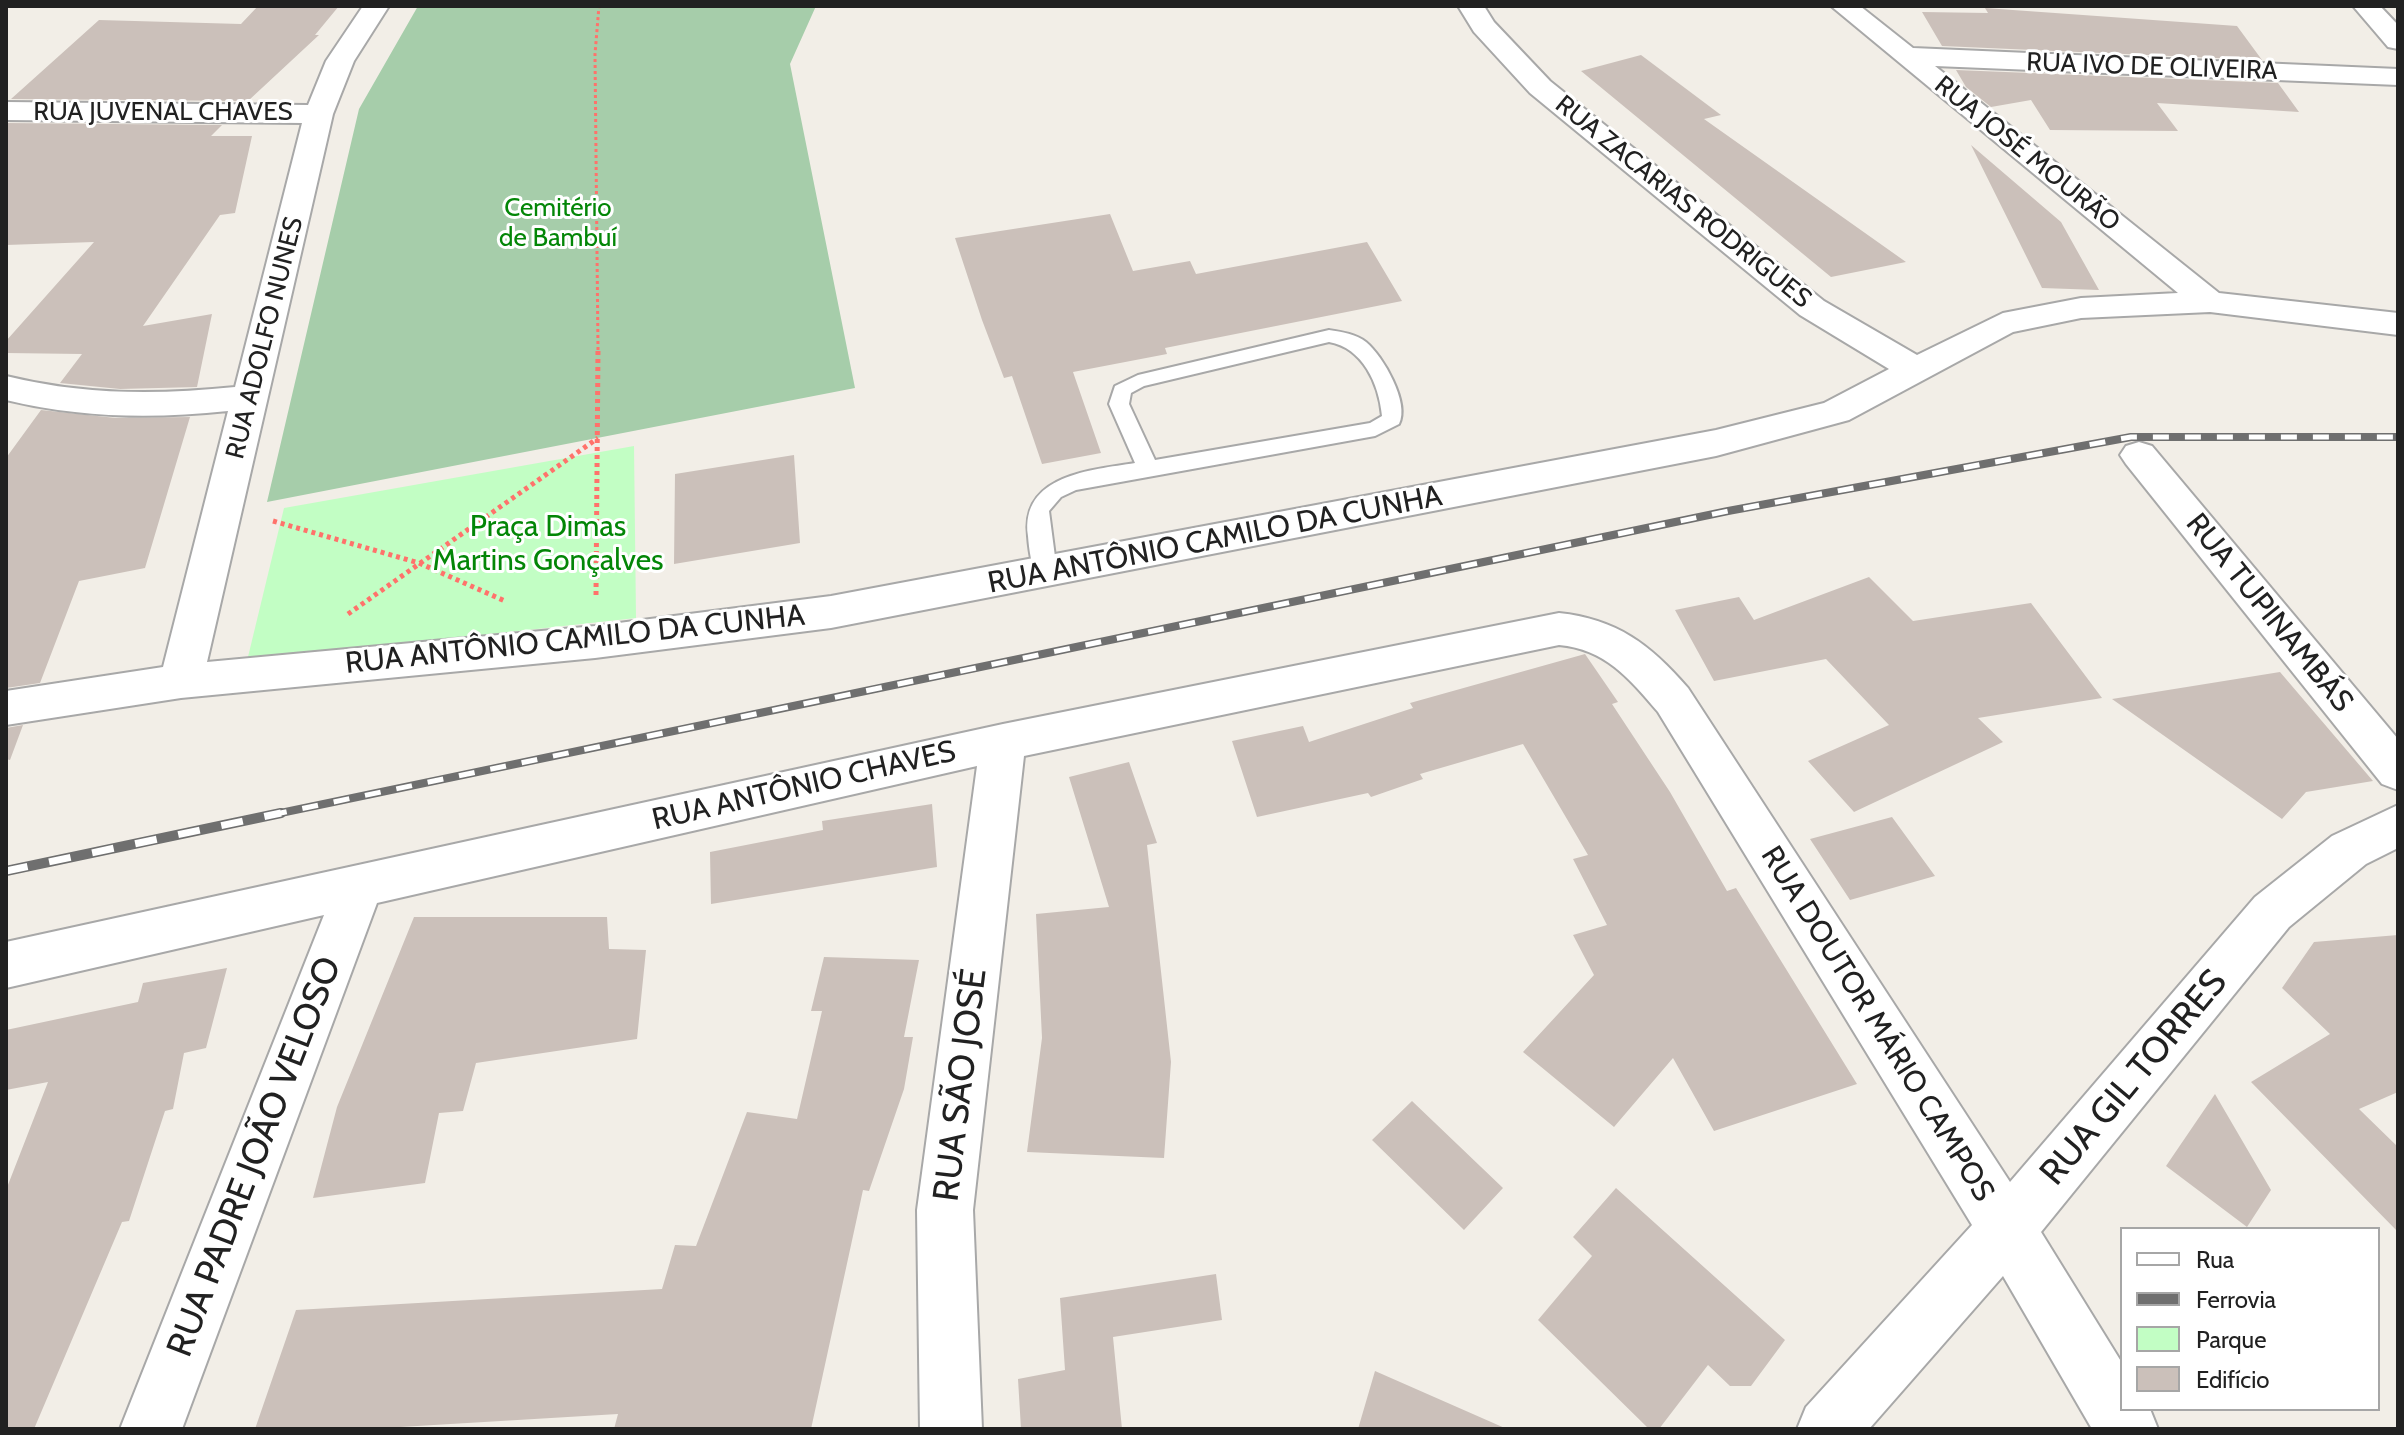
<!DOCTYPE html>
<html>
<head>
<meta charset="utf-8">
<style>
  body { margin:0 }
  #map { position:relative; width:2404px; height:1435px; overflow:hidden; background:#f2eee7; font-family:Cabin,sans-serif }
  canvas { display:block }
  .frame { position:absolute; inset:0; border:8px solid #212121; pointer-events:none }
  .legend { position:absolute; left:2120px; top:1227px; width:260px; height:184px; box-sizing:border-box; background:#fff; border:2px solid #a6a6a6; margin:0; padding:10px 14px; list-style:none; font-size:24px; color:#212121 }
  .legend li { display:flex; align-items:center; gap:16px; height:40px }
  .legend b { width:40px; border:2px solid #a6a6a6 }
</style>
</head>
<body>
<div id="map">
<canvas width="2404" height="1435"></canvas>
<div class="frame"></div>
<ul class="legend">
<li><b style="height:10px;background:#fff"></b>Rua</li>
<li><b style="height:10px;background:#6f6f6f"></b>Ferrovia</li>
<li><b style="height:22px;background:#c2fec4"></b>Parque</li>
<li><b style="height:22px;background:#cbc0ba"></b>Edifício</li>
</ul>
</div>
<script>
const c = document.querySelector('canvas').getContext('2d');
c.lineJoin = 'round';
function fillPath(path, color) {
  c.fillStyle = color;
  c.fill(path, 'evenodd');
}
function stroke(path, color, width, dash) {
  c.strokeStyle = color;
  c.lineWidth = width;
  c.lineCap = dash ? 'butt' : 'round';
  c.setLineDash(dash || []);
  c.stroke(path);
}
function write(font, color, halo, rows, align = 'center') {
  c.font = font + ' Cabin,sans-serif';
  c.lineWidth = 6;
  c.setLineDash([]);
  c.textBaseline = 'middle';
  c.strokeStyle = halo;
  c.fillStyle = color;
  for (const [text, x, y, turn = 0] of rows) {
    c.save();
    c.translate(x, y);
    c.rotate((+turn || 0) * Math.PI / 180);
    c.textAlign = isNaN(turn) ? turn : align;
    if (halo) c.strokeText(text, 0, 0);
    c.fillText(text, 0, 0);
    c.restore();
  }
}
fillPath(new Path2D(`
  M418 6H816L790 64 855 388 267 502 359 109Z`), '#a6cdaa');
fillPath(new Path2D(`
  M634 446 636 618 247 661 284 508Z`), '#c2fec4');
fillPath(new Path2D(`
  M258 6H339L315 35H319L248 101 11 99 99 20 241 24Z
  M1985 8 2237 26 2262 60 1942 46 1922 12 1988 13Z
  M1641 55 1721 115 1704 119 1906 262 1831 277 1581 71Z
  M1956 70 2278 83 2299 112 2157 103 2178 131 2050 130 2031 100 1991 107 1966 87Z
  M6 123 222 125 211 136H252L235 213 220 215 143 326 212 314 197 387 120 389 60 383 82 354 6 353V341L94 242 6 245Z
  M1971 145 2061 222 2099 290 2042 288Z
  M1110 214 1133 271 1190 261 1196 274 1367 242 1402 301 1165 348 1167 354 1073 372 1101 453 1042 464 1012 376 1004 378 982 320 955 238Z
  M41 410 116 418 190 417 145 568 79 581 40 683 6 688V458Z
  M794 455 800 543 674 564 675 474Z
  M1869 577 1913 621 2031 603 2102 698 1978 718 2003 742 1854 812 1808 761 1889 725 1826 659 1714 681 1675 610 1739 597 1754 620Z
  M1585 654 1618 702 1612 704 1670 792 1727 891 1736 888 1857 1084 1714 1131 1673 1058 1614 1127 1523 1052 1594 975 1573 935 1607 925 1573 859 1588 855 1523 744 1420 774 1423 779 1371 797 1368 793 1257 817 1232 741 1303 726 1309 742 1413 708 1410 703Z
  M2280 672 2373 781 2306 792 2282 819 2112 699Z
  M23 725 10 760 6 759V728Z
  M1129 762 1157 843 1147 845 1171 1062 1164 1158 1027 1152 1042 1038 1036 914 1109 907 1069 777Z
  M932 804 937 867 711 904 710 852 823 830 822 821Z
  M1892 817 1935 876 1850 900 1810 839Z
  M414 917H607L609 949 646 950 637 1039 476 1063 463 1111 439 1113 425 1183 313 1198 337 1107Z
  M2398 935V1092L2359 1109 2398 1147V1232L2251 1082 2330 1034 2282 988 2314 942Z
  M824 957 919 960 904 1037H913L904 1089 869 1191 863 1190 811 1429H614L618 1414 367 1429H255L296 1310 662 1289 675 1245 696 1246 747 1112 797 1119 822 1011H811Z
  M227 968 206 1048 184 1053 173 1109 165 1111 129 1221 122 1222 34 1429H6V1190L48 1082 6 1090V1030L138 1002 143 983Z
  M2215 1094 2271 1190 2247 1227 2166 1166Z
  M1412 1101 1503 1188 1464 1230 1372 1140Z
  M1616 1188 1785 1340 1751 1386H1730L1708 1365 1659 1429H1649L1538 1320 1592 1256 1573 1237Z
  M1216 1274 1222 1320 1113 1337 1122 1429H1021L1018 1379 1065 1370 1060 1298Z
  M1375 1371 1507 1429H1358Z`), '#cbc0ba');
const lane = new Path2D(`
  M1329 330C1342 332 1356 334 1366 342 1383 356 1410 403 1399 424L1375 436 1076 490 1061 497 1049 511 1057 572 1046 580 1038 578C1031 566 1029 549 1028 536 1020 475 1091 470 1135 463L1109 404 1115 386 1138 375ZM1329 342C1363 348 1379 384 1382 416L1370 423 1155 460 1129 404 1131 393 1144 386Z`);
const street = new Path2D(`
  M363 6H389L354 61 333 114 207 662 595 626 831 596 1716 430 1824 403 1889 369 1800 315 1530 93 1474 32 1458 6H1484L1494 22 1550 81 1824 301 1917 355 2003 313 2081 298 2178 293 1831 6H1860L1913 48 2398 69V85L1935 66 2219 293 2398 313V335L2210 312 2081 318 2013 332 1849 420 1716 456 831 628 595 658 181 698 6 725V691L163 667 228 411C152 419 81 418 6 400V376C83 395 156 395 235 387L302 123 6 120V102L308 105 326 61Z
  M2353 6H2380L2398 25V49L2388 47Z
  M2139 442 2152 446 2398 739V790L2382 784 2126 464 2120 455 2126 446Z
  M1559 613C1617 619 1651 645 1688 688L2010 1182 2255 897 2332 836 2398 805V848L2366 864 2289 927 2041 1232 2122 1363V1409H2150L2158 1429H2092L2003 1276 1869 1429H1797L1806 1407 1972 1225 1658 712C1629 678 1605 649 1559 645L1024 756 973 1210 982 1429H920L917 1210 977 766 377 903 182 1429H120L324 915 6 988V942L1003 724Z`);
stroke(lane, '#a8a8a8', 4);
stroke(street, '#a8a8a8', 4);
stroke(new Path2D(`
  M598 350 595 54 599 6`), '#ff726b', 3, [3, 3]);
stroke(new Path2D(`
  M273 521 419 563 505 601
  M596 595 598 348
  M348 614 598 438`), '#ff726b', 5, [4, 4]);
fillPath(lane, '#fff');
fillPath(street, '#fff');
const railFar1 = new Path2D(`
  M271 815 1728 511 2131 437H2398`);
const rail = new Path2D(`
  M6 871 281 813`);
stroke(railFar1, '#6f6f6f', 8);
stroke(rail, '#6f6f6f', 10);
stroke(railFar1, '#fff', 5, [16]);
stroke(rail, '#fff', 7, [22]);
write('26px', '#212121', '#fff', [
  ["RUA IVO DE OLIVEIRA",2152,67,2],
  ["RUA JUVENAL CHAVES",163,112],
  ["RUA JOSÉ MOURÃO",2027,154,39],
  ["RUA ZACARIAS RODRIGUES",1683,202,39],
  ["RUA ADOLFO NUNES",265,338,-76]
]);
write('26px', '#038607', '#fff', [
  ["Cemitério",558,208],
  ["de Bambuí",558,238]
]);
write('30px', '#038607', '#fff', [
  ["Praça Dimas",548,527],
  ["Martins Gonçalves",548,561]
]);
write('30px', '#212121', '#fff', [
  ["RUA ANTÔNIO CAMILO DA CUNHA",1215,540,-11],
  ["RUA TUPINAMBÁS",2269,613,51],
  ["RUA ANTÔNIO CAMILO DA CUNHA",575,640,-6],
  ["RUA ANTÔNIO CHAVES",804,786,-13],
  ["RUA DOUTOR MÁRIO CAMPOS",1877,1024,58]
]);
write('36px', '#212121', '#fff', [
  ["RUA GIL TORRES",2134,1078,-50],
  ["RUA SÃO JOSÉ",961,1085,-83],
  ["RUA PADRE JOÃO VELOSO",255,1157,-69]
]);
</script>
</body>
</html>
